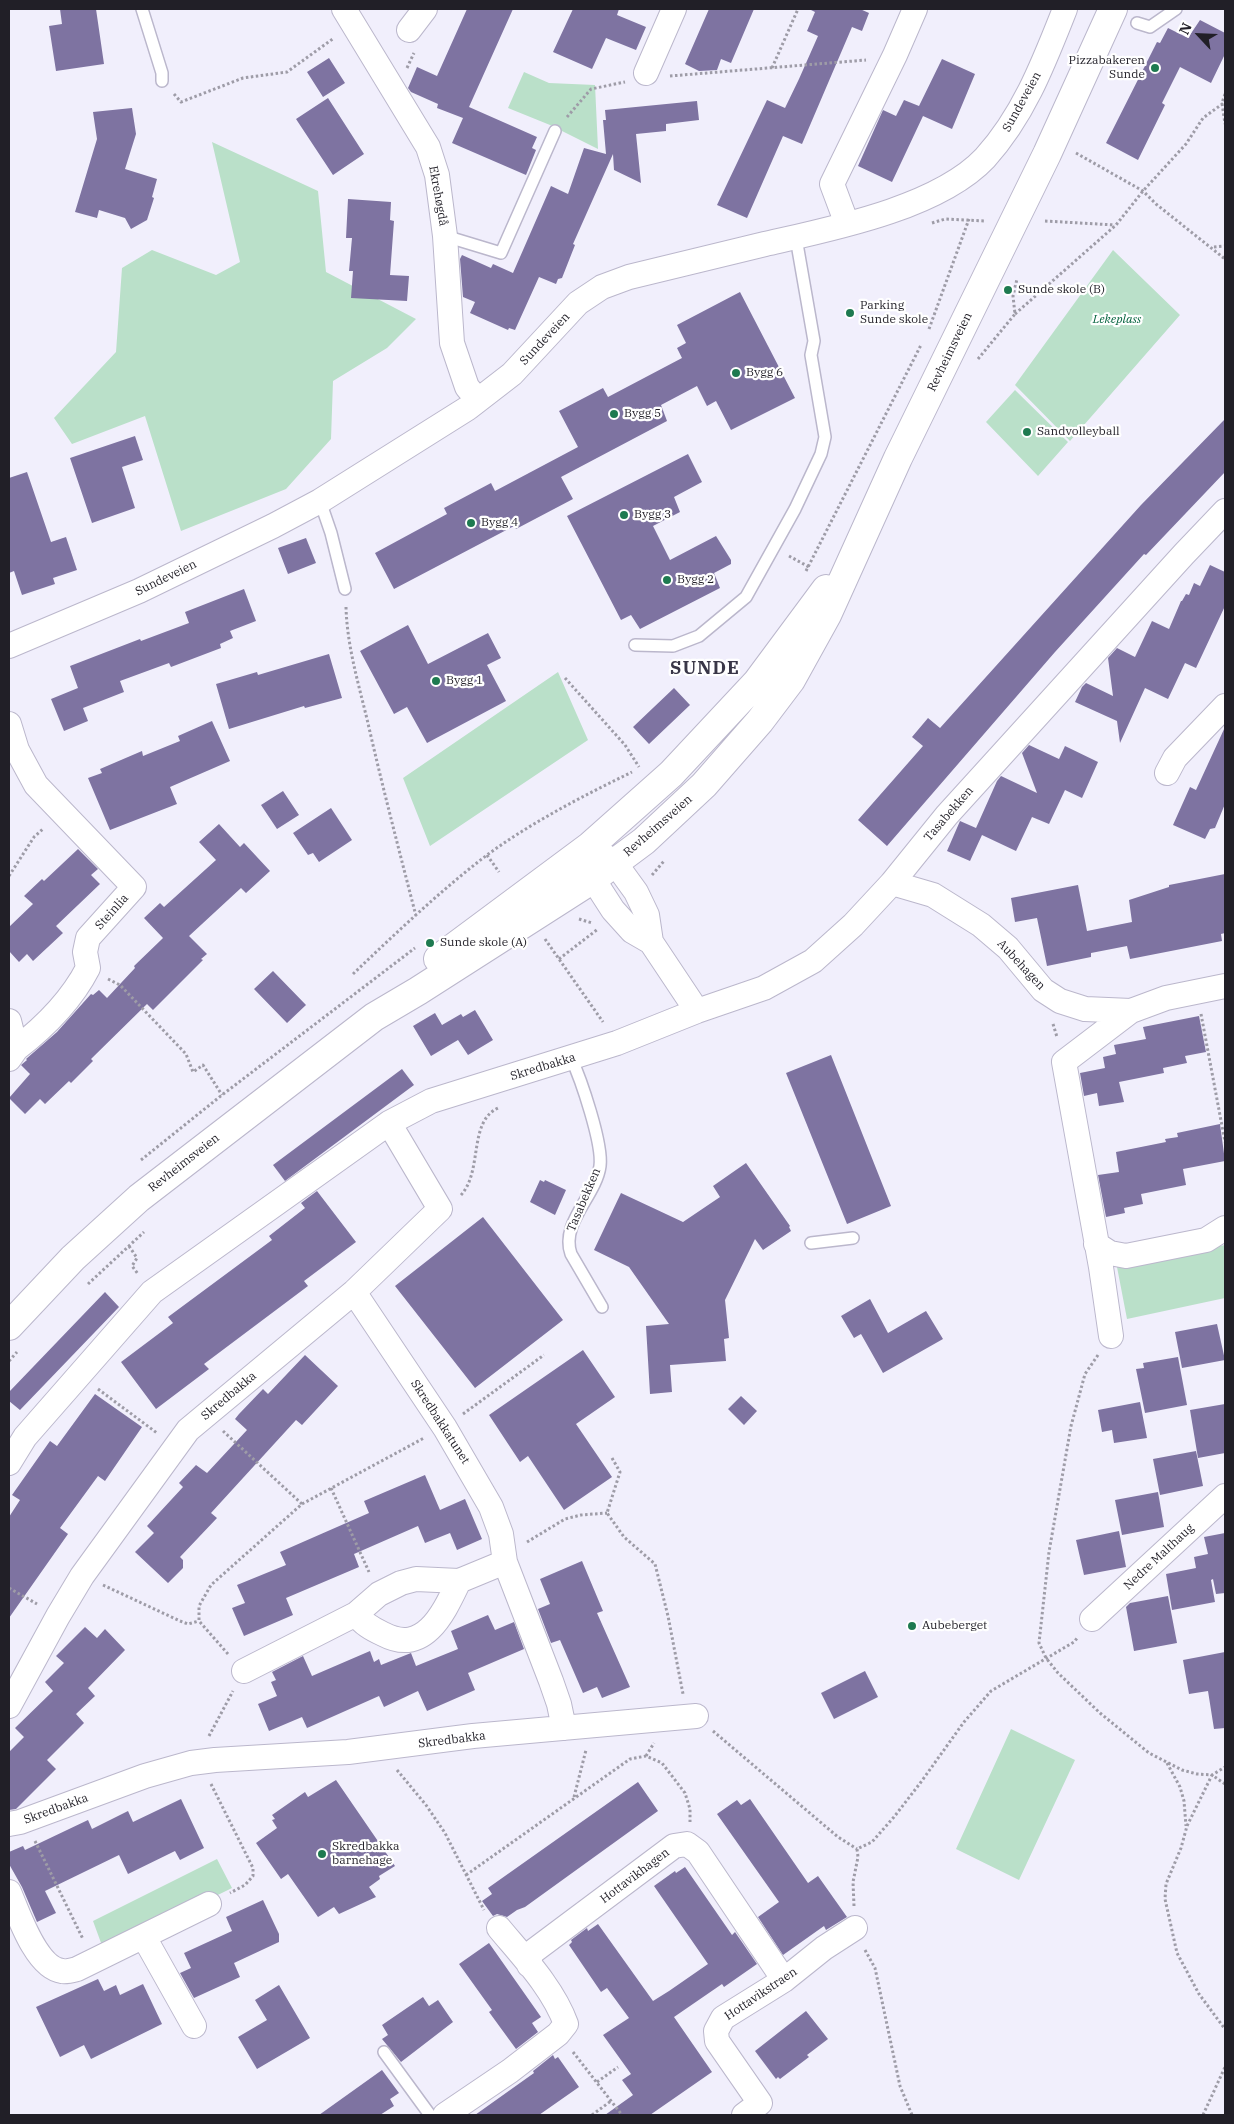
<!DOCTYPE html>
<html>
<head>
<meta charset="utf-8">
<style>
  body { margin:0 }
  #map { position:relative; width:1234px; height:2124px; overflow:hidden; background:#f1effc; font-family:"IBM Plex Serif",serif }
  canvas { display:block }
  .frame { position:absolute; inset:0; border:10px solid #211f27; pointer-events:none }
  .north { position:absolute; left:1174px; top:10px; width:50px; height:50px; -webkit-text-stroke:4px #fff; paint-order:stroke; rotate:295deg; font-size:14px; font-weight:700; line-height:20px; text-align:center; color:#211f27 }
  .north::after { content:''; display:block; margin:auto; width:18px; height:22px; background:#211f27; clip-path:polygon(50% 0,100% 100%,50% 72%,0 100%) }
</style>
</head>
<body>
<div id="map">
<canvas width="1234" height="2124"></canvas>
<div class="frame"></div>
<div class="north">N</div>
</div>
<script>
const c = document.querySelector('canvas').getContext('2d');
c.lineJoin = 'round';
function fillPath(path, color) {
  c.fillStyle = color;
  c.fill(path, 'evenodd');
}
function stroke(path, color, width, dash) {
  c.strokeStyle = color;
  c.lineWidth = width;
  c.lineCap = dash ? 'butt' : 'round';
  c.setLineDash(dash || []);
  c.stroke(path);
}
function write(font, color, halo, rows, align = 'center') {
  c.font = font + ' "IBM Plex Serif",serif';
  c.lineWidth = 4.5;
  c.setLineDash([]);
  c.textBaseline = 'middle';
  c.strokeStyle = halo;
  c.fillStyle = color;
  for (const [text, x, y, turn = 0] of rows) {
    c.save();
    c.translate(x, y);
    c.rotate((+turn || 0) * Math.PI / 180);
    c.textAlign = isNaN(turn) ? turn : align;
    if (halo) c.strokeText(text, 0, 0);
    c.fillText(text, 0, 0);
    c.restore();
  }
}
fillPath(new Path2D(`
  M524 72 549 83 595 85 598 149 550 125 508 108Z
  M212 142 318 191 326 272 416 319 387 348 333 381 331 439 286 489 181 531 145 416 72 444 54 418 116 352 122 268 152 250 216 275 240 262Z
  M1113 250 1180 315 1070 441 1015 385Z
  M1015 390 1068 442 1038 476 986 422Z
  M558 672 588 740 430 846 403 778Z
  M1225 1245V1298L1127 1319 1117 1267Z
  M1011 1729 1075 1760 1019 1880 956 1849Z
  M217 1859 232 1888 104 1951 93 1921Z`), '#bae0c9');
fillPath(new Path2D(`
  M60 9H96L104 64 56 71 49 26 62 24Z
  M467 9H513L469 107 537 137 532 148 536 150 526 175 452 143 463 118 437 108 438 104 411 92 408 88 417 67 437 76Z
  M573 9H619L617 15 646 27 636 50 606 38 592 69 553 52Z
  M709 9H754L731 63 721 59 717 70 699 71 685 64Z
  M809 9H860L869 13 862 31 852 27 802 144 783 136 747 218 717 205 767 100 785 108 799 79 818 36 807 31 815 12Z
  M1200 20 1225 33V54L1211 83 1180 67 1162 103 1165 105 1138 160 1106 143 1157 42 1160 43 1168 28 1188 38Z
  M329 58 345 83 323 97 307 72Z
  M942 59 975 74 952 129 923 116 892 182 858 166 883 110 896 116 904 100 919 106Z
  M328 98 364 154 333 175 296 119Z
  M697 101 699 120 666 124V131L636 134 641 183 614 170 613 154 573 244 575 245 562 278 558 279 556 284 539 277 515 330 509 328 508 330 470 313 475 302 463 297 460 259 462 255 491 268 493 264 513 273 551 186 568 194 584 148 606 154 603 120H606L605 110Z
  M132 108 136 134 125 169 157 179 152 197 154 198 147 220 131 229 125 218 99 210 97 218 75 212 97 139 93 112Z
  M348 199 391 202 390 220 394 221 390 275 409 276 407 301 351 298 353 271H349L352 238H346Z
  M740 292 795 398 731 430 716 401 707 406 697 386 661 405 667 421 561 477 573 499 516 529 514 526 394 589 375 553 447 514 444 508 491 483 495 491 578 447 559 411 603 388 608 397 682 358 677 348 686 343 677 325Z
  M1225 419V472L1146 555 1144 554 1055 652 887 846 858 820 923 746 912 737 928 718 940 728 1141 505Z
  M135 436 143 460 122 467 135 508 92 523 70 458Z
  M688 454 702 482 674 497 680 512 653 526 670 560 716 536 731 560V564L714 573 720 588 640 629 631 615 621 620 567 516Z
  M27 472 51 542 66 537 77 570 53 578 55 584 22 595 14 571 9 573V478Z
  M306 538 316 563 288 574 278 548Z
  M1210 565 1225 572V606L1196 668 1185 663 1168 699 1145 688 1120 743 1117 721 1075 702 1082 687 1086 683 1113 696 1108 658 1117 648 1135 657 1152 621 1169 629 1181 601H1182L1186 594 1189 595 1194 583 1200 586Z
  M244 589 256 621 230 631 233 638 220 644 221 648 171 667 169 663 120 681 124 692 83 708 88 721 64 731 51 699 78 688 70 666 140 639 141 641 189 623 185 612Z
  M408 625 428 664 488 633 501 658 487 665 506 701 427 743 407 707 394 714 360 651Z
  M329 654 342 698 305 708 304 706 229 729 216 684 257 672 258 675Z
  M674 688 690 705 649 744 633 727Z
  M212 721 230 761 170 787 177 804 110 830 88 778 102 773 100 769 142 751 143 756 180 741 178 736Z
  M1225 727V804L1215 828 1210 829 1205 839 1173 825 1190 787 1196 790Z
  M1029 745 1059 759 1065 746 1098 762 1082 798 1065 790 1049 824 1032 817 1016 851 982 835 970 861 947 851 960 821 976 828 997 781 1001 776 1037 793 1022 753Z
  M283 791 299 815 277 829 261 805Z
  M331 808 352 840 319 862 313 853 308 855 293 833Z
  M219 824 240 847 244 843 270 871 246 893 241 888 189 936 207 954 201 959 203 960 153 1010 147 1004 91 1059 93 1061 71 1083 69 1081 45 1104 40 1099 25 1114 9 1098 30 1074 21 1065 27 1060 26 1059 57 1032 91 994 93 995 99 990 107 998 135 968 134 966 161 940 163 938 144 918 160 903 164 907 216 860 199 842Z
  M78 849 98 869 91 875 100 884 56 926 63 933 33 961 27 954 19 962 9 951V927L33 904 24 896 42 879 44 881Z
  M1225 874V933L1221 934 1222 941 1130 959 1127 946 1091 953V957L1047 966 1037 918 1015 922 1011 898 1078 885 1087 931 1132 922 1129 900 1169 887V885Z
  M273 971 306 1005 287 1023 254 989Z
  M475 1010 493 1040 468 1055 458 1040 431 1056 413 1026 435 1013 442 1025 461 1014 463 1017Z
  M1199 1016 1206 1052 1185 1056 1187 1063 1163 1068 1164 1073 1119 1082 1124 1102 1099 1106 1097 1093 1084 1096 1080 1073 1105 1068 1103 1057 1116 1054 1114 1045 1146 1039 1143 1027Z
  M831 1055 891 1206 847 1224 786 1073Z
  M402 1069 414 1085 285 1181 273 1165Z
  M1220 1124 1225 1161 1183 1169 1186 1185 1141 1194 1143 1204 1124 1208 1125 1213 1106 1217 1098 1175 1119 1172 1116 1152 1166 1142 1165 1139 1178 1137 1177 1133Z
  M746 1163 790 1226 789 1227 791 1231 763 1250 755 1239 725 1300 729 1338 724 1339 726 1361 670 1365 672 1392 650 1394 646 1326 669 1324 629 1267 594 1250 621 1193 683 1222 720 1197 713 1186Z
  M540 1180 544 1182 545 1180 566 1190 555 1215 530 1202Z
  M317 1191 356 1242 304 1281 308 1286 204 1364 209 1369 156 1409 121 1362 173 1323 168 1317 272 1240 269 1236 305 1208 301 1203Z
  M483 1217 563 1320 475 1388 395 1286Z
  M105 1292 119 1307 20 1410 9 1401V1392Z
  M870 1299 888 1333 926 1311 943 1339 883 1373 861 1334 854 1338 841 1316Z
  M1217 1324 1225 1360 1182 1368 1175 1332Z
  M583 1350 615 1397 576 1424 612 1477 564 1510 528 1456 520 1462 489 1415Z
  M305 1355 338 1386 302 1425 296 1420 211 1513 217 1518 180 1557 183 1560V1568L168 1583 135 1552 154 1533 147 1526 183 1487 179 1483 196 1465 207 1473 247 1430 235 1419 239 1414 263 1389 268 1394Z
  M1178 1357 1187 1405 1145 1413 1136 1369 1144 1368 1143 1363Z
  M95 1394 142 1427 105 1481 98 1476 60 1528 68 1534 9 1618V1517L20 1500 12 1495 50 1441 57 1446Z
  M741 1396 757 1411 744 1425 728 1409Z
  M1140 1402 1147 1438 1114 1443 1112 1430 1102 1432 1098 1410Z
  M1225 1404V1453L1198 1458 1190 1410Z
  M1196 1451 1203 1486 1160 1495 1153 1459Z
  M425 1475 440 1510 465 1499 482 1539 457 1550 450 1533 425 1543 418 1526 354 1554 359 1567 286 1598 293 1615 244 1636 232 1608 245 1603 237 1585 286 1565 280 1552 369 1513 364 1501Z
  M1158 1492 1164 1527 1122 1535 1115 1500Z
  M1119 1531 1126 1567 1084 1575 1076 1540Z
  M1225 1533V1593L1216 1594 1213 1579 1211 1580 1215 1602 1172 1610 1166 1574 1196 1568 1194 1557 1208 1554 1204 1537Z
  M582 1561 603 1611 597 1613 630 1687 602 1698 597 1687 583 1693 560 1640 551 1643 538 1609 550 1604 540 1579Z
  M1168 1596 1177 1643 1134 1651 1126 1607 1130 1603Z
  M488 1615 495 1630 514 1622 524 1649 468 1673 475 1690 427 1711 418 1691 384 1707 379 1696 307 1728 302 1717 269 1731 258 1704 277 1696 271 1682 276 1680 272 1672 303 1656 312 1676 370 1651 374 1662 379 1659 381 1665 411 1653 416 1666 458 1649 451 1631Z
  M85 1627 97 1638 105 1629 125 1650 88 1688 95 1696 76 1714 84 1723 47 1760 56 1769 16 1809 9 1810V1752L24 1737 15 1728 53 1691 45 1682 64 1663 56 1656Z
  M1225 1652V1728L1214 1729 1208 1691 1189 1694 1183 1660Z
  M865 1671 878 1697 834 1719 821 1693Z
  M336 1780 395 1866 379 1876 380 1879 369 1887 376 1897 339 1914 334 1907 318 1917 288 1874 281 1879 256 1843 277 1828 272 1820 275 1819 272 1815 305 1792 308 1797Z
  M638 1782 658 1811 525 1907 517 1910 507 1917 497 1914 493 1916 482 1901 492 1894 488 1888Z
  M181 1799 204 1848 180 1860 175 1851 128 1874 119 1855 45 1891 56 1913 37 1922 22 1887 9 1864V1852L23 1846 25 1850 88 1820 92 1829 128 1811 133 1822Z
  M750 1799 808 1883 818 1876 847 1917 826 1930 824 1926 783 1955 758 1917 779 1902 717 1814 737 1800 741 1805Z
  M685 1867 732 1935 735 1932 757 1964 724 1987 722 1984 674 2017 712 2072 650 2115H605L633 2095 622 2080 631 2074 603 2035 629 2018 607 1988 601 1992 569 1945 572 1942 571 1940 587 1928 588 1931 598 1924 653 2001 669 1991 708 1964 654 1886 675 1871 676 1873Z
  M263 1900 279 1934V1942L234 1963 240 1977 194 1998 180 1973 191 1968 184 1953 232 1931 226 1917Z
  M489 1943 541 2017 532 2023 538 2032 516 2049 489 2012 492 2010 459 1964Z
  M98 1979 104 1991 116 1985 120 1995 143 1984 162 2024 91 2059 84 2045 60 2057 36 2007Z
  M279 1985 310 2038 257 2069 238 2037 267 2020 255 2000Z
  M423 1997 429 2006 438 2000 453 2022 401 2062 382 2039 388 2035 382 2025Z
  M806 2011 828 2039 807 2055 809 2057 780 2079 778 2077 776 2079 755 2051Z
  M553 2055 555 2059 558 2057 579 2087 539 2115H475L534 2073 533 2071Z
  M382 2070 399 2093 390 2099 394 2106 380 2115H319Z`), '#7e73a1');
const lane = new Path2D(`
  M142 9 162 73V81
  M1137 23 1150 27 1176 9
  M445 236 501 253 555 131
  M320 501 331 533 345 589
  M635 645 673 646 699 636 746 597 795 509 821 454 825 437 811 355 814 341 796 238
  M571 1058C581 1079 603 1144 600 1166 596 1196 560 1223 571 1254L602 1307
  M811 1243 853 1238
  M384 2052 430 2115`);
const street = new Path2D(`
  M344 9 428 147 437 175 445 236 452 343 467 387 478 400
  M409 30 425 9
  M646 73 674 9
  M847 224 832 184 895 55 915 9
  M9 646 139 591 273 526 320 501 468 408 512 374 578 303 602 287 629 277C674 266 720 255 765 244 831 229 938 208 985 158 1024 115 1044 62 1065 9
  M9 724 17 750 36 785 134 887 88 938 85 952 88 968C71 1001 46 1026 16 1049
  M1167 773 1175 758 1225 706
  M590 846 615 863 636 892 647 915 651 942 697 1011
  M591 860 593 879 613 910 632 931 651 942
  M892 883 933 895 981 925 1008 948 1043 990 1060 1001 1085 1009 1131 1011 1166 998 1225 986
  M9 1021 16 1049 9 1059
  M1096 1244 1110 1253 1126 1256 1206 1240 1225 1228
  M354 1292 445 1428 491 1507 501 1534 505 1562 551 1681 559 1704 564 1728
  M1111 1336 1101 1267 1064 1062 1131 1011
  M9 1463 25 1437 152 1292 389 1123 431 1101 617 1043 697 1011 764 988 813 961 853 925 892 883 947 815 1184 554 1225 511
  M356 1614C363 1624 372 1629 383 1634 425 1656 444 1612 459 1581
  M1092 1619 1225 1496
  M244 1671 356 1614 379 1594 401 1583 416 1579 459 1581 505 1562
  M9 1706 58 1616 82 1576 188 1430 354 1292 440 1209 389 1123
  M9 1824 20 1822 145 1776 191 1763 215 1760 348 1752 473 1736 696 1716
  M9 1892C18 1913 36 1968 62 1971 66 1972 73 1970 77 1969L209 1904
  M144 1937 194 2026
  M529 1965 531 1953 674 1846 687 1844 698 1852 784 1980
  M445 2115 510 2071 558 2034 566 2024C553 1988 523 1957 499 1928
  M744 2115 760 2103 717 2041 716 2031 723 2018 784 1980 824 1948 855 1928`);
const primary = new Path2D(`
  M438 959 590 846 671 774 757 682 826 589
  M9 1326 73 1258 139 1198 374 1017 418 991 593 879 644 841 704 785 760 721 791 680 827 615 898 458 1047 154 1113 9`);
stroke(lane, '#bbb7cc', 14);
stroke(street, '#bbb7cc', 26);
stroke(primary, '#bbb7cc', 30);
stroke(new Path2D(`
  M407 68 414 53
  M772 68 798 9
  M670 76 866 60
  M174 94 181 102 243 78 287 72 334 38
  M1225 94 1222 103 1225 124
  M567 117 591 89 625 82
  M1076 153 1143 191 1156 204 1225 259
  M1045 221 1115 225
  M932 223 945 219 984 221
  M1214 247 1225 246
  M1015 314 1116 225 1143 191 1186 144 1203 118 1225 102
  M929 329 969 219
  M978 359 1015 314 1013 296 1017 279
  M789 556 809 567
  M806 571 921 345
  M346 607C347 645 358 682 367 719 382 785 399 850 416 916
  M565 678 625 745 639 767
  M487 855 499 872
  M652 875 664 861
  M9 876 34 837 44 828
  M579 919 592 923
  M545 939 603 1022
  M559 959 598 929
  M353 974C396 933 440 891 487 855 532 822 583 796 632 772
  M108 979 120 985 186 1054 193 1072 203 1065 222 1095
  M1201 1014 1225 1142
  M1053 1024 1057 1037
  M141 1160 222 1095 415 948
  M461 1195C483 1171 468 1122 498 1108
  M129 1246 137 1258 132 1266 138 1274
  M88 1284 144 1232
  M1098 1355 1085 1374 1071 1426 1049 1552 1039 1643 1046 1658 1058 1673 1100 1713 1149 1753 1182 1770 1197 1774 1212 1775 1225 1767
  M9 1361 17 1352
  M98 1389 157 1433
  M463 1414 544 1355
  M223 1431 302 1504
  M612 1458 620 1472 607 1513 624 1537 655 1564 668 1616 683 1694
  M331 1488 369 1572
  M527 1542 565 1519 581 1515 607 1513
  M103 1585 180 1621 188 1624 199 1621
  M9 1588 37 1604
  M228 1654 199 1621V1606L211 1585 302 1504 424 1438
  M713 1731 838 1837 857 1849
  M209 1736 233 1691
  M646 1756 654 1743
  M1167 1763 1180 1787 1184 1801 1186 1826
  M397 1770 426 1805 445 1833 484 1910
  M211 1784 253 1868V1876L245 1885 230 1893
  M1225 1784 1212 1775 1187 1826 1181 1848 1166 1884 1165 1899 1177 1953 1199 1994 1225 2029
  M574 1797 586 1750
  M35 1841 83 1939
  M466 1875 630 1759 646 1756 662 1763 685 1793 690 1809V1822
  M854 1906 853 1882 858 1857 857 1849 872 1842 894 1817 921 1782 964 1722 991 1691 1074 1642 1078 1637
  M865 1950 875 1968 900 2086 912 2115
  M573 2052 622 2115
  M597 2082 618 2067
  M592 2115 611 2101
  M1203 2115 1225 2067`), '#9e9ca7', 3, [2.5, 2.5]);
stroke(lane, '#fff', 11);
stroke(street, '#fff', 24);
stroke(primary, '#fff', 28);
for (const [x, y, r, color] of [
  [1155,68,5,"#1e7a50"],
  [1008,290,5,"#1e7a50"],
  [850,313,5,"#1e7a50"],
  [736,373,5,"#1e7a50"],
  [614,414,5,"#1e7a50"],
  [1027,432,5,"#1e7a50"],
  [624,515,5,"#1e7a50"],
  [471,523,5,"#1e7a50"],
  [667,580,5,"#1e7a50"],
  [436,681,5,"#1e7a50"],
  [430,943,5,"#1e7a50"],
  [912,1626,5,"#1e7a50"],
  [322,1854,5,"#1e7a50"]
]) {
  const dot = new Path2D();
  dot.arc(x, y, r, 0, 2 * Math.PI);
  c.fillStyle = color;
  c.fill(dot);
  stroke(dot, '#fff', 2);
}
write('12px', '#211f27', '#fff', [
  ["Pizzabakeren",1145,61,"right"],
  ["Sunde",1145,75,"right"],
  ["Sunde skole (B)",1018,290],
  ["Parking",860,306],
  ["Sunde skole",860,320],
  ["Bygg 6",746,373],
  ["Bygg 5",624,414],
  ["Sandvolleyball",1037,432],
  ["Bygg 3",634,515],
  ["Bygg 4",481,523],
  ["Bygg 2",677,580],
  ["Bygg 1",446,681],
  ["Sunde skole (A)",440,943],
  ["Aubeberget",922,1626],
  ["Skredbakka",332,1847],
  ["barnehage",332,1861]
], 'left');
write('12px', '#211f27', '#fff', [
  ["Sundeveien",1022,102,-61],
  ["Ekrehøgdå",438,196,80],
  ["Sundeveien",545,339,-47],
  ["Revheimsveien",950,352,-64],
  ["Sundeveien",166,578,-26],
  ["Tasabekken",949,814,-49],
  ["Revheimsveien",658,826,-41],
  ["Steinlia",112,912,-48],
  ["Aubehagen",1021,965,47],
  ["Skredbakka",543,1067,-17],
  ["Revheimsveien",184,1163,-38],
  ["Tasabekken",584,1200,-67],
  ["Skredbakka",229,1396,-40],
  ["Skredbakkatunet",440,1422,57],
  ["Nedre Malthaug",1159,1557,-43],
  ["Skredbakka",452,1740,-7],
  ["Skredbakka",56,1809,-20],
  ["Hottavikhagen",635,1876,-37],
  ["Hottavikstraen",761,1994,-34]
]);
write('italic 12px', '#01613b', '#fff', [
  ["Lekeplass",1117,320]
]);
c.letterSpacing = '1px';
write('bold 18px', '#393647', '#fff', [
  ["SUNDE",705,669]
]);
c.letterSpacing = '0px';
</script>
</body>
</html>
